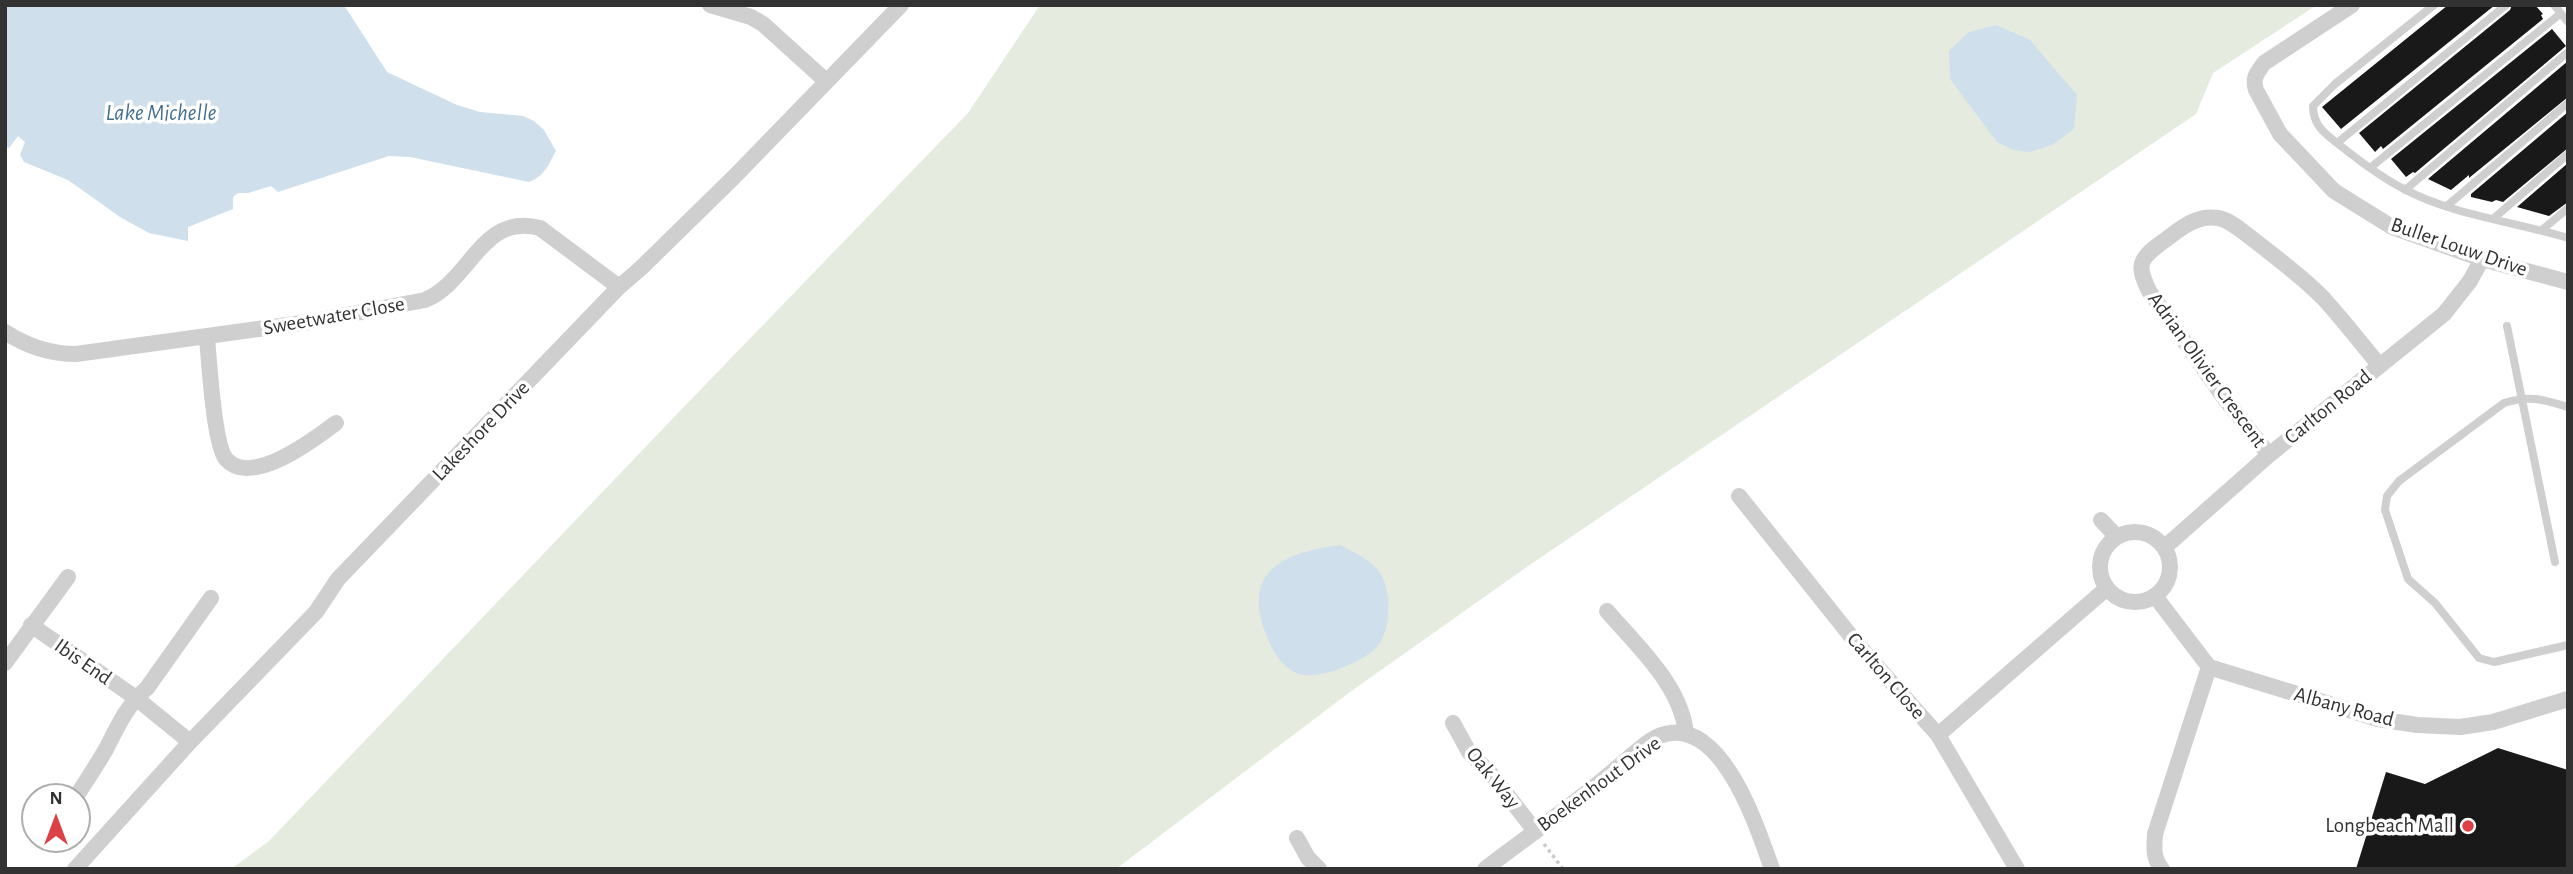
<!DOCTYPE html>
<html>
<head>
<meta charset="utf-8">
<style>
  body { margin:0 }
  #map { position:relative; width:2573px; height:874px; overflow:hidden; background:#fff; font-family:"Alegreya Sans",sans-serif }
  canvas { display:block }
  .frame { position:absolute; inset:0; border:7px solid #323232; pointer-events:none }
  .north { position:absolute; left:21px; top:783px; width:70px; height:70px; box-sizing:border-box; background:#fff; border:2px solid #adadad; border-radius:50%; rotate:0deg; font-size:19px; font-weight:700; line-height:28px; text-align:center; color:#323232 }
  .north::after { content:''; display:block; margin:auto; width:24px; height:32px; background:#dc4147; clip-path:polygon(50% 0,100% 100%,50% 72%,0 100%) }
</style>
</head>
<body>
<div id="map">
<canvas width="2573" height="874"></canvas>
<div class="frame"></div>
<div class="north">N</div>
</div>
<script>
const c = document.querySelector('canvas').getContext('2d');
c.lineJoin = 'round';
function fillPath(path, color) {
  c.fillStyle = color;
  c.fill(path, 'evenodd');
}
function stroke(path, color, width, dash) {
  c.strokeStyle = color;
  c.lineWidth = width;
  c.lineCap = dash ? 'butt' : 'round';
  c.setLineDash(dash || []);
  c.stroke(path);
}
function write(font, color, halo, rows, align = 'center') {
  c.font = font + ' "Alegreya Sans",sans-serif';
  c.lineWidth = 7;
  c.setLineDash([]);
  c.textBaseline = 'middle';
  c.strokeStyle = halo;
  c.fillStyle = color;
  for (const [text, x, y, turn = 0] of rows) {
    c.save();
    c.translate(x, y);
    c.rotate((+turn || 0) * Math.PI / 180);
    c.textAlign = isNaN(turn) ? turn : align;
    if (halo) c.strokeText(text, 0, 0);
    c.fillText(text, 0, 0);
    c.restore();
  }
}
fillPath(new Path2D(`
  M1040 5H2317L2213 73 2196 114 1531 564 1350 692 1116 869H231L269 841 677 414 968 113Z`), '#e5ebdf');
fillPath(new Path2D(`
  M5 5H344L387 72 457 105 480 112 523 116 534 121 544 130 556 151C548 165 545 176 529 182L410 157 389 156 278 192 271 186 248 193H238L233 197V209L188 227V241L149 233 120 217 68 180 24 162 20 155 25 142 18 136 9 148 5 146Z
  M1996 25 2030 40 2077 95 2074 129 2052 145 2030 152 2013 150 1997 142 1950 79 1949 51 1969 32Z
  M1340 545C1353 552 1366 557 1376 568 1392 584 1392 624 1380 643 1368 661 1314 684 1294 672 1279 663 1272 650 1266 634 1241 571 1285 552 1340 545Z`), '#cfe0ec');
fillPath(new Path2D(`
  M2448 5H2495L2341 129 2322 107Z
  M2512 5H2535L2543 14 2541 15 2543 19 2383 149 2381 146 2375 152 2359 133 2510 10Z
  M2552 29 2566 46 2415 173 2413 172 2406 177 2391 159Z
  M2568 61V97L2469 178V175L2451 190 2428 179Z
  M2568 112V148L2503 202 2496 200 2492 202 2471 197V194Z
  M2568 163V202L2549 216 2517 207Z
  M2498 748 2568 770V869H2356L2386 772 2425 784Z`), '#191919');
stroke(new Path2D(`
  M1544 844 1563 869`), '#ccc', 3.5, [3.5, 3.5]);
stroke(new Path2D(`
  M2434 5 2335 84 2313 106C2313 127 2327 135 2342 147 2361 162 2382 178 2404 189 2452 215 2516 222 2568 238
  M2554 5 2568 22
  M2337 143 2506 5
  M2370 168 2560 14
  M2405 190 2568 52
  M2448 205 2568 103
  M2493 219 2568 154
  M2542 230 2568 208
  M2507 326 2555 562
  M2568 407C2542 399 2530 395 2504 403L2399 481 2387 496 2385 510 2408 579 2435 603 2479 658 2494 662 2568 645`), '#cfcfcf', 8);
stroke(new Path2D(`
  M710 5 751 17 763 24 826 81
  M2352 5 2264 63C2257 73 2252 78 2256 90L2280 134 2334 191 2392 227 2482 259 2568 282
  M5 332C28 347 50 354 76 354L309 322 425 300C470 282 482 212 540 228L619 287
  M207 337C209 361 214 445 226 459 251 488 315 439 336 423
  M2269 455 2222 395 2149 291C2137 266 2138 260 2161 243 2178 231 2195 214 2218 218 2231 220 2244 233 2254 240 2278 259 2303 277 2324 299 2343 320 2361 343 2379 365
  M1739 496 1858 645 1938 735 2017 869
  M2101 520 2117 537
  M2100 567a35 35 0 1 1 70 0a35 35 0 1 1-70 0Z
  M2165 547 2269 455 2444 314 2470 281 2482 259
  M2155 596 2209 667 2378 719 2417 725 2460 727 2493 722 2568 699
  M1607 611C1637 646 1682 686 1686 734
  M31 625 136 698 190 742
  M5 663 68 577
  M1453 723 1469 752 1491 774 1535 831
  M1938 735 2107 588
  M76 797C86 781 97 765 106 749 118 726 127 705 147 688L211 598
  M1297 838 1308 858 1319 869
  M75 869 190 742 316 612 338 579 619 287 641 268 734 177 901 5
  M1485 869C1523 840 1563 812 1600 782 1615 771 1644 742 1659 736 1721 712 1757 827 1772 869
  M2162 869C2153 859 2154 847 2155 834L2209 667`), '#cfcfcf', 16);
for (const [x, y, r, color] of [
  [2468,826,7,"#dc4147"]
]) {
  const dot = new Path2D();
  dot.arc(x, y, r, 0, 2 * Math.PI);
  c.fillStyle = color;
  c.fill(dot);
  stroke(dot, '#fff', 2.5);
}
write('21px', '#323232', '#fff', [
  ["Buller Louw Drive",2459,247,19],
  ["Sweetwater Close",334,316,-10],
  ["Adrian Olivier Crescent",2207,370,54],
  ["Carlton Road",2328,407,-39],
  ["Lakeshore Drive",481,431,-46],
  ["Ibis End",83,662,35],
  ["Carlton Close",1886,676,49],
  ["Albany Road",2344,707,15],
  ["Oak Way",1493,778,51],
  ["Boekenhout Drive",1599,784,-36]
]);
write('21px', '#323232', '#fff', [
  ["Longbeach Mall",2454,826]
], 'right');
write('italic 23px', '#437091', '#fff', [
  ["Lake Michelle",161,113]
]);
</script>
</body>
</html>
